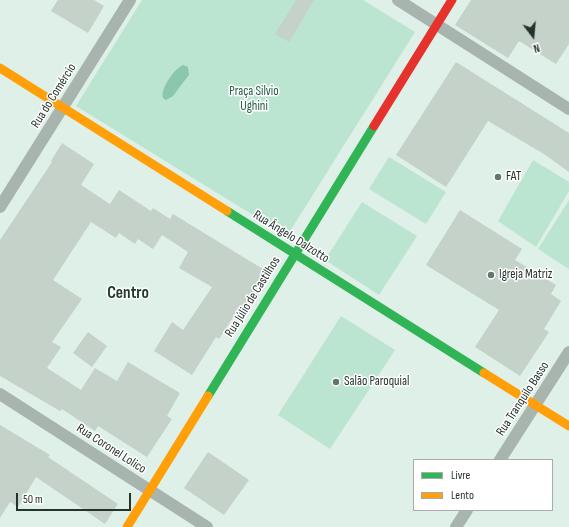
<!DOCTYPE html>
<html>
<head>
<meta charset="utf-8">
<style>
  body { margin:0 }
  #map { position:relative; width:569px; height:527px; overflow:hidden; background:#def0e7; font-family:"Sofia Sans Condensed",sans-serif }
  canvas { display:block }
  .legend { position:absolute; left:413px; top:459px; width:140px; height:52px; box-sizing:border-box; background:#fff; border:1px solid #a8adab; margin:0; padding:5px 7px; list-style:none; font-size:12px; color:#26332c }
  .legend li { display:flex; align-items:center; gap:8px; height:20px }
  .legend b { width:20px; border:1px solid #a8adab }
  .north { position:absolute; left:513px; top:16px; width:40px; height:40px; -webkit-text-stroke:3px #fff; paint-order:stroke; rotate:164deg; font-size:11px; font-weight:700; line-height:16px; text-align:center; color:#26332c }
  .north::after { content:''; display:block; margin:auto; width:14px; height:18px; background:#26332c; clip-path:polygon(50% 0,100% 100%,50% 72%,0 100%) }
  .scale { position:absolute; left:16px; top:493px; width:115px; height:18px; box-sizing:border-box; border:2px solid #26332c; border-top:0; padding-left:5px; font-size:12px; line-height:14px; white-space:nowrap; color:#26332c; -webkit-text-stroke:3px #fff; paint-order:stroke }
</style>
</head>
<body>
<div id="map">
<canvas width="569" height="527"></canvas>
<ul class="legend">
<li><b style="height:5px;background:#30b455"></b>Livre</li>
<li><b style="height:5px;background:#ff9f0a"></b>Lento</li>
</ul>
<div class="north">N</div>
<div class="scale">50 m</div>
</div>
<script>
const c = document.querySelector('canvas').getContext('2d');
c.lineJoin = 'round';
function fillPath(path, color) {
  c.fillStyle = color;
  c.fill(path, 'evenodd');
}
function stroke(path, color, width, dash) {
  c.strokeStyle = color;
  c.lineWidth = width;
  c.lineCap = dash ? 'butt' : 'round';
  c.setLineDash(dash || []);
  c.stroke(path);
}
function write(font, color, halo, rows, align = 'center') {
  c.font = font + ' "Sofia Sans Condensed",sans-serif';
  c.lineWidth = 3;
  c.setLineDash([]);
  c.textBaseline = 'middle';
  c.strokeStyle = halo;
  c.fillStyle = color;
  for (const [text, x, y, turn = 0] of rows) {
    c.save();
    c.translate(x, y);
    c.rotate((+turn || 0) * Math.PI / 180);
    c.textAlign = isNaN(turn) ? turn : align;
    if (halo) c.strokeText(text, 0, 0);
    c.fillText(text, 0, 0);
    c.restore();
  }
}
fillPath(new Path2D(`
  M142 0H363L415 32 287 236 76 106Z
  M389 157 446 192 426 224 369 189Z
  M533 160 569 182V191L536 247 498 221Z
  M569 200V269L538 249Z
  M362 202 417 236 379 295 325 260Z
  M341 316 395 350 330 449 278 415Z`), '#bbe5d0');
fillPath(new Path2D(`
  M183 65 188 67 189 75 185 80 173 96 166 100 163 98C160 89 174 69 183 65Z`), '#8bc7ac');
fillPath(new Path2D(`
  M58 0H94L104 6 88 33 51 11Z
  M296 0H314L289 42 275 34Z
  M471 0H569V44L556 64 519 41 508 58 455 25Z
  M456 62 569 133V172L544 154 488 121 446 187 396 155Z
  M62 143 94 164 81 185 110 204 119 190 151 211 153 208 170 219 173 214 271 274 249 309 241 305 219 339 216 337 192 375 154 351 172 322 183 330 212 287 179 268 188 252 162 235 153 249 138 239 135 244 119 233 116 238 91 222 53 280 82 299 52 342 61 347 47 368 81 390 95 368 117 381 128 362 180 393 167 416 172 419 147 457 98 426 95 431 62 409 60 411 0 376V240L52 162 51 161Z
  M460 210 522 249 515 260 556 285 551 294 561 301 544 329 549 332 520 376 475 347 499 310 426 265Z
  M88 332 107 346 92 367 73 353Z
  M0 425 50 455 48 457 118 504 105 524 36 477 18 507 10 502 0 518Z
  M208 452 249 480 224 515 184 488Z`), '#c4d2ca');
stroke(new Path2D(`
  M398 0 569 109
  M0 207 130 0
  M0 394 207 527
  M500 460 569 352
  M456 527 467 510`), '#a8b4ae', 12);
stroke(new Path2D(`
  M227 211 484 373
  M208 396 374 126`), '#30b455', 9);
stroke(new Path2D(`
  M0 68 227 211
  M484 373 569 426
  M127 527 208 396`), '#ff9f0a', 9);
stroke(new Path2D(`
  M374 126 452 0`), '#e5322d', 9);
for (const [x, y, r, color] of [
  [498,177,4,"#66756d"],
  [491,275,4,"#66756d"],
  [336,382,4,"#66756d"]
]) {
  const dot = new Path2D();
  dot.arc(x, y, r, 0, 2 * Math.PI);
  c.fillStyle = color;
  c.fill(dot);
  stroke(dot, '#fff', 1.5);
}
write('13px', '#1f5b42', '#fff', [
  ["Praça Silvio",254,92],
  ["Ughini",254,107]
]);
write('13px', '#26332c', '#fff', [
  ["Rua do Comércio",54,96,-58],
  ["Rua Ângelo Dalzotto",291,237,32],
  ["Rua Júlio de Castilhos",253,297,-58],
  ["Rua Tranquilo Basso",523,399,-57],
  ["Rua Coronel Lolico",111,449,33]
]);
write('13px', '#26332c', '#fff', [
  ["FAT",506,177],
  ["Igreja Matriz",499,275],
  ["Salão Paroquial",344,382]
], 'left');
write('bold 17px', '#1e3b2e', '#fff', [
  ["Centro",128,294]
]);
</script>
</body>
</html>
